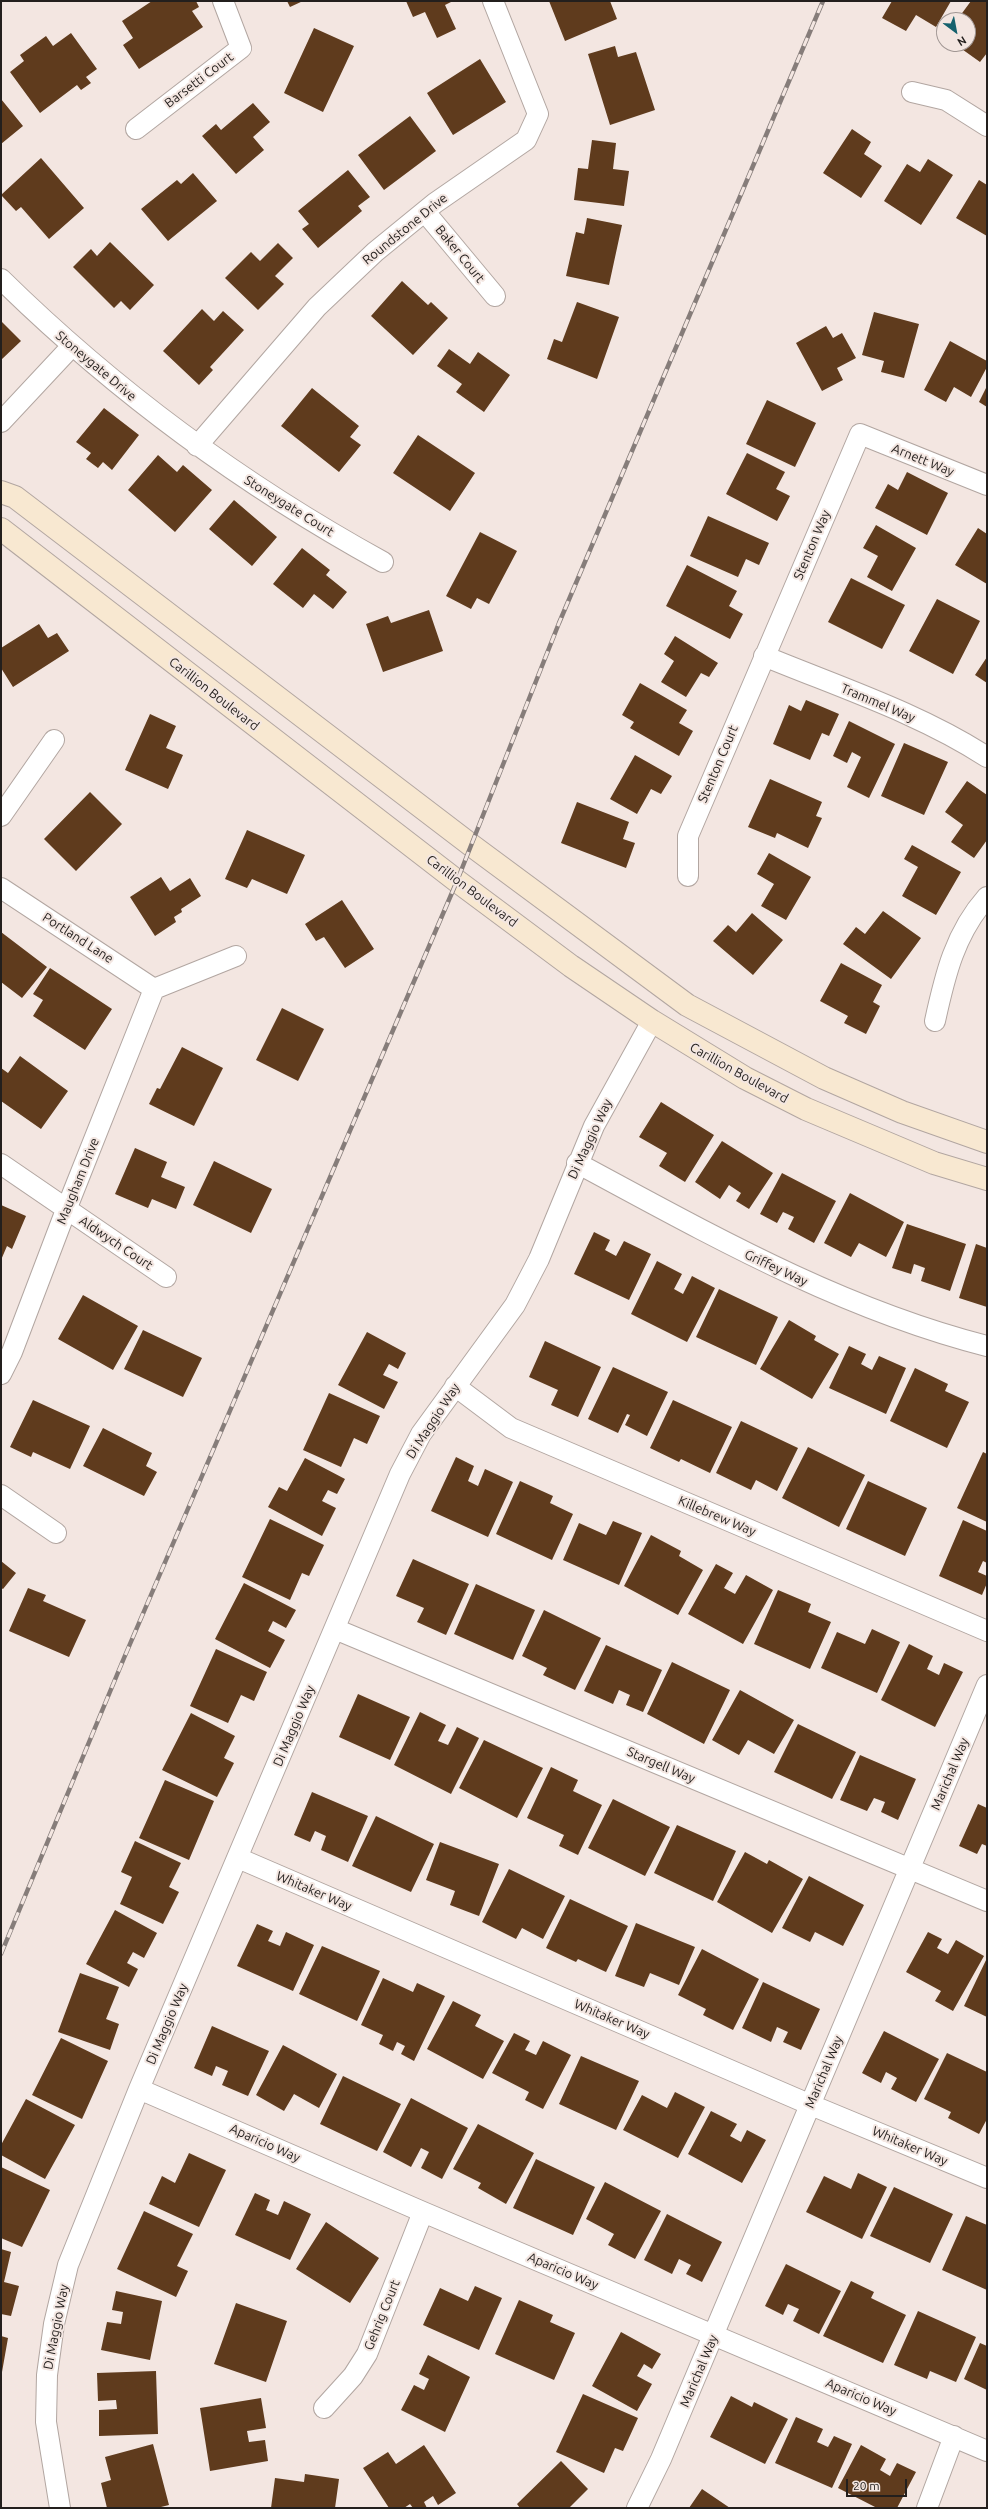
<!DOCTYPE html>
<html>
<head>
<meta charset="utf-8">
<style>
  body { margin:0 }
  #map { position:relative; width:988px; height:2509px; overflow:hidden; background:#f3e6e1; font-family:Ubuntu,sans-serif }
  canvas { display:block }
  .frame { position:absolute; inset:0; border:2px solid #231f1d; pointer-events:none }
  .north { position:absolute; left:936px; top:12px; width:40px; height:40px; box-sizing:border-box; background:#f3e6e1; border:1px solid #a09693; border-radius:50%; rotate:148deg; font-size:11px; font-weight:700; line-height:16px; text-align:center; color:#231f1d }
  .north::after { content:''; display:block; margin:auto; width:14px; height:18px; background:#15616d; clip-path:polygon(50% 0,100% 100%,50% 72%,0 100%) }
  .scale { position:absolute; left:846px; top:2479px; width:61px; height:18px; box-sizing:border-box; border:2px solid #231f1d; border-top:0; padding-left:5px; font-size:12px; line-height:14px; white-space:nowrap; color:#231f1d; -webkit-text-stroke:3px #f3e6e1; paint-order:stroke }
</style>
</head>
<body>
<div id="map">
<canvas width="988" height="2509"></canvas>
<div class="frame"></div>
<div class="north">N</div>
<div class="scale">20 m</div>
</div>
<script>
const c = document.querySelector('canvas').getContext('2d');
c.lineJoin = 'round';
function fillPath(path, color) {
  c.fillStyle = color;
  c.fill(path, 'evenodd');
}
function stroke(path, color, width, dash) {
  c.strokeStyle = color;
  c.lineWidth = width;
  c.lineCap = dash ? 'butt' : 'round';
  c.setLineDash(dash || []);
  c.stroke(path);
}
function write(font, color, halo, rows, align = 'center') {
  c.font = font + ' Ubuntu,sans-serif';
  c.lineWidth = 4;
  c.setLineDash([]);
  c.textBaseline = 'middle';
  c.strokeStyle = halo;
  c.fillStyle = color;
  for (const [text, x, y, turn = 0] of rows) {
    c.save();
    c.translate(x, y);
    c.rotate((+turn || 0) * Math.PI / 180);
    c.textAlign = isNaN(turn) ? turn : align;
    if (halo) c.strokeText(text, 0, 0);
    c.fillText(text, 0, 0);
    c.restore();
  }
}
fillPath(new Path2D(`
  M152 1H196L199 7 192 11 203 27 139 69 123 45 133 38 122 21Z
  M287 1H303L290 7Z
  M406 1H453L445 5 456 29 437 38 425 12 413 17Z
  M549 1H610L617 19 565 41Z
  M892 1H951L936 27 916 15 906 31 882 18Z
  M971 1H987V53L980 62 959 47 962 44H968V20H957Z
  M314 28 354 46 323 112 284 93Z
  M71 33 97 69 86 77 91 83 81 90 77 85 40 113 10 72 24 61 20 55 46 36 53 46Z
  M615 46 618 57 636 52 655 110 610 125 588 54Z
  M480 59 506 102 453 135 427 93Z
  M1 99 23 126 1 144Z
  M253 103 270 122 253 137 264 150 236 174 202 136 216 124 221 130Z
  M410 116 436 151 384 190 358 155Z
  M852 129 871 142 864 154 882 166 861 198 823 173Z
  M592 140 616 143 613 169 629 171 624 206 574 200 578 168 588 169Z
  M41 158 84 208 49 239 21 207 16 211 1 195Z
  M928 159 953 175 921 225 884 201 907 164 920 172Z
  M348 170 370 197 358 206 362 211 318 248 302 229 309 224 298 211Z
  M193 173 217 201 168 241 141 209 177 180 181 184Z
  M979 180 987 185V236L956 218Z
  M587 218 622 225 609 285 566 276 576 232 584 234Z
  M110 242 154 285 130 310 121 301 114 308 73 267 91 249 97 256Z
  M278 243 293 258 275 276 284 284 258 310 225 278 251 252 260 261Z
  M402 281 428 305 431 302 448 318 413 355 371 316Z
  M577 302 619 317 597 379 547 359 554 339 562 342Z
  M202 309 214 321 223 311 244 330 210 367 213 370 199 385 163 351Z
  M874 312 919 324 904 378 881 372 884 361 862 355Z
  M1 321 21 341 1 360Z
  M826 326 833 338 842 333 856 358 837 368 843 380 822 391 796 343Z
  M950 341 987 361V367L971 397 954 387 946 402 924 390Z
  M449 349 470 364 478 352 510 375 484 412 456 392 462 384 437 366Z
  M987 386V407L979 402Z
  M312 388 359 426 350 437 361 445 339 472 281 426Z
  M767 400 816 423 795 467 746 444Z
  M104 408 139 435 112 470 103 462 98 468 86 459 91 453 76 442Z
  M418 435 475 473 450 511 393 473Z
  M747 453 785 472 776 489 790 496 777 521 726 494Z
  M158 455 177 472 183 465 212 490 175 532 128 490Z
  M907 472 948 493 927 535 875 508 888 484 898 490Z
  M234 500 277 537 252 566 209 529Z
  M708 516 769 543 759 565 746 559 738 577 690 556Z
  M876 525 916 548 892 591 867 577 878 556 863 548Z
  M978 528 987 534V584L955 565Z
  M480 532 517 551 489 604 477 598 471 609 446 596Z
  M302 548 330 570 326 575 347 592 333 609 314 594 303 608 273 584Z
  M687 565 737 591 729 606 743 614 730 639 666 606Z
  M851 578 905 605 882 649 828 622Z
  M937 599 980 621 953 674 909 651Z
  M429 610 443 651 383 672 366 624 388 616 391 623Z
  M39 624 48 638 57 633 69 651 13 687 1 668V648Z
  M675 636 718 663 709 677 701 673 686 697 661 682 674 661 664 654Z
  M987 657V683L975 675Z
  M640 683 687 710 679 723 693 731 679 756 630 728 634 722 622 715Z
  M806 700 839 714 829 736 822 733 810 760 773 744 789 705 801 711Z
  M150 714 176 726 166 748 183 755 168 789 125 770Z
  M849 721 895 744 869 798 847 787 861 757 852 752 847 763 833 756Z
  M904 743 948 762 924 815 881 796Z
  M635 755 672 776 661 794 651 789 637 814 610 799Z
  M770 779 822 802 816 816 822 818 808 848 777 833 775 838 748 827Z
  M967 781 987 795V840L974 858 951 842 963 825 945 812Z
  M90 792 122 824 76 871 44 839Z
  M577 802 629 822 623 839 635 843 626 868 561 843Z
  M247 830 305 855 287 894 252 879 247 888 225 879Z
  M912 845 961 872 936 915 902 896 918 867 904 859Z
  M769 853 811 877 786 920 761 906 774 884 757 874Z
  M161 877 170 891 190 878 201 896 181 909 182 912 174 917 176 922 155 936 130 897Z
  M342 900 374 949 345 968 324 937 316 941 305 924Z
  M883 911 921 938 891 979 843 944 856 927 865 934Z
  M752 913 783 940 753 975 713 941 728 925 736 932Z
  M1 932 47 967 22 998 1 982Z
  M841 963 882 985 873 1002 880 1006 866 1034 844 1023 848 1016 820 1001Z
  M50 968 112 1009 85 1050 33 1016 43 1000 33 994Z
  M282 1008 324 1029 298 1081 256 1060Z
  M182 1047 223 1068 194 1126 149 1104 157 1088 160 1089Z
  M20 1056 68 1091 41 1129 1 1101V1068L8 1073Z
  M661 1102 714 1135 685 1182 659 1166 667 1153 639 1137Z
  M722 1141 773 1173 749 1209 736 1201 741 1193 729 1185 720 1199 695 1182Z
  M135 1148 167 1162 161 1177 185 1187 176 1209 152 1199 148 1208 115 1194Z
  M214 1161 272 1189 251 1233 193 1205Z
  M782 1173 836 1201 814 1243 788 1229 794 1217 783 1212 777 1223 760 1214Z
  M850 1193 904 1222 886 1257 859 1243 851 1257 824 1243Z
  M1 1205 26 1216 12 1249 7 1246 1 1260Z
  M907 1224 966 1244 950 1291 921 1281 925 1268 914 1264 911 1274 892 1268Z
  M594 1232 610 1240 605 1250 616 1256 624 1241 651 1254 629 1300 574 1274Z
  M976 1244 987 1248V1307L959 1298Z
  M657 1261 682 1274 674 1289 683 1294 692 1276 715 1288 687 1342 631 1314Z
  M719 1289 778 1317 756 1365 696 1337Z
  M83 1295 138 1326 113 1370 58 1339Z
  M789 1320 816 1336 814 1340 839 1354 812 1399 760 1369Z
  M143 1330 202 1358 183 1397 124 1369Z
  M367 1332 406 1353 398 1369 389 1364 383 1375 398 1382 384 1409 338 1385Z
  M545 1341 601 1367 578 1417 551 1405 558 1390 529 1377Z
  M849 1346 866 1354 861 1364 872 1370 879 1356 906 1368 886 1414 829 1388Z
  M613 1367 668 1392 647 1436 625 1425 630 1415 627 1414 618 1433 588 1419Z
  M915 1368 948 1384 945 1391 969 1402 947 1448 890 1421Z
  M329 1393 380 1416 367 1444 354 1438 341 1467 303 1450Z
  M33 1400 90 1426 70 1469 33 1452 31 1457 10 1447Z
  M673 1400 732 1427 710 1473 681 1459 679 1462 650 1448Z
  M741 1421 798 1448 777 1491 756 1480 751 1490 716 1473Z
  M103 1428 152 1453 146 1466 157 1472 144 1496 83 1466Z
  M808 1447 865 1475 839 1527 782 1498Z
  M983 1452 987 1454V1522L957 1508Z
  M456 1457 474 1466 468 1481 478 1486 485 1469 513 1482 488 1537 431 1511Z
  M305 1458 345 1479 337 1494 328 1490 322 1501 336 1508 322 1536 268 1507 279 1487 287 1491Z
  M520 1481 553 1496 550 1503 573 1514 552 1560 496 1534Z
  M868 1481 927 1508 905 1556 846 1529Z
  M270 1519 324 1545 309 1576 302 1573 290 1600 242 1577Z
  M963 1520 987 1531V1563L983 1561 978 1572 987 1576V1583L982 1595 939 1576Z
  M613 1521 642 1533 619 1585 563 1560 579 1523 606 1535Z
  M651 1535 681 1551 679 1556 703 1570 678 1615 624 1586Z
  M413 1559 469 1584 446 1635 417 1622 424 1608 396 1596Z
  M1 1561 16 1573 3 1589 1 1588Z
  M716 1564 733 1573 724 1588 735 1594 746 1575 773 1590 743 1644 688 1614Z
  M244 1583 296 1610 286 1628 273 1621 268 1631 285 1640 270 1668 215 1639Z
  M476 1584 535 1610 513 1660 454 1634Z
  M28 1588 46 1595 43 1601 86 1620 69 1657 9 1631Z
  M778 1590 811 1604 808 1612 831 1622 810 1669 754 1644Z
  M544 1610 601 1638 575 1690 543 1675 547 1668 522 1656Z
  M872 1629 900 1642 877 1693 821 1668 837 1632 865 1644Z
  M909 1644 933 1656 927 1669 939 1675 944 1663 963 1672 935 1727 881 1700Z
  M606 1645 662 1670 643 1712 626 1705 630 1695 619 1690 613 1704 584 1691Z
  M216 1649 267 1672 254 1701 241 1695 228 1723 190 1706Z
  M672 1662 730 1690 704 1744 647 1714Z
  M740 1690 794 1720 774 1754 748 1740 739 1755 712 1740Z
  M358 1694 410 1717 390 1760 339 1737Z
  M420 1712 446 1725 438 1741 448 1745 457 1727 479 1738 451 1794 394 1765Z
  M191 1713 235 1736 224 1758 234 1763 217 1797 162 1770Z
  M798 1724 856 1752 832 1799 774 1772Z
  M484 1740 543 1768 517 1818 459 1788Z
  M860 1755 916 1779 898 1820 881 1812 885 1802 874 1798 867 1811 840 1800Z
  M551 1767 578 1780 573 1791 602 1805 578 1855 559 1846 564 1835 527 1818Z
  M165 1780 214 1801 189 1860 139 1838Z
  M312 1792 368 1816 348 1862 321 1850 326 1836 315 1831 310 1842 294 1835Z
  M613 1799 670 1827 645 1876 588 1848Z
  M978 1804 987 1808V1846L982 1844 977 1854 959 1846Z
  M376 1816 434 1844 411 1892 352 1866Z
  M677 1825 736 1851 713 1901 654 1873Z
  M135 1841 181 1863 169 1887 179 1892 163 1924 120 1904 132 1877 121 1872Z
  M440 1842 499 1864 479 1916 450 1905 455 1891 426 1880Z
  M745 1852 767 1864 769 1860 803 1879 772 1933 717 1902Z
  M509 1869 565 1896 543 1939 522 1928 516 1939 482 1922Z
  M809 1876 864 1905 843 1946 815 1932 810 1942 782 1928Z
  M570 1899 628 1926 606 1972 578 1959 576 1962 546 1948Z
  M115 1910 157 1933 144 1958 133 1952 127 1963 138 1969 129 1987 86 1964Z
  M636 1923 695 1947 679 1985 650 1973 644 1987 615 1976Z
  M257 1924 273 1931 268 1941 280 1946 286 1932 314 1945 293 1991 237 1966Z
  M928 1932 942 1939 937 1948 948 1954 956 1940 984 1956 953 2011 935 2001 941 1991 906 1972Z
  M322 1946 380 1971 357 2021 299 1994Z
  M702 1949 759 1979 733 2030 703 2015 706 2009 678 1995Z
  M987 1958V2017L964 2006Z
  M80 1973 119 1987 106 2019 119 2024 110 2050 58 2032Z
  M383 1978 413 1992 417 1983 445 1996 414 2061 401 2054 405 2046 397 2042 393 2051 379 2044 383 2035 361 2025Z
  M763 1982 820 2009 801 2050 783 2042 788 2032 777 2027 771 2042 742 2028Z
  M453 2001 481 2015 475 2026 504 2041 483 2079 427 2049Z
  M212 2026 269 2051 248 2096 222 2085 228 2071 216 2066 212 2076 194 2068Z
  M884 2031 939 2059 916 2102 891 2089 897 2078 886 2072 881 2083 862 2073Z
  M514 2033 530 2041 525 2050 536 2055 543 2041 571 2055 543 2109 525 2100 529 2092 492 2073Z
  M61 2038 108 2061 82 2119 32 2095Z
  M283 2045 337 2074 319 2108 294 2094 284 2111 256 2095Z
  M947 2053 987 2072V2119L979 2134 948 2118 951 2112 924 2099Z
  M581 2056 639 2081 616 2130 559 2104Z
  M343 2076 401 2104 377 2151 320 2124Z
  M675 2092 705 2107 678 2158 623 2130 642 2095 667 2108Z
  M411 2098 468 2128 442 2179 421 2168 429 2152 421 2148 411 2167 383 2152Z
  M26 2099 75 2125 45 2179 1 2155V2145Z
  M711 2111 737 2124 730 2136 741 2142 747 2130 766 2140 742 2183 688 2154Z
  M478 2124 534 2153 506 2204 478 2188 481 2183 453 2169Z
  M189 2153 226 2170 199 2227 149 2204 162 2176 175 2183Z
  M536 2159 595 2187 573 2235 513 2208Z
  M1 2167 50 2190 22 2247 1 2238Z
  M858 2173 887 2187 862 2239 806 2212 824 2176 851 2189Z
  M605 2182 661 2211 635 2259 608 2245 614 2234 586 2219Z
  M894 2187 953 2214 930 2263 870 2236Z
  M255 2193 270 2200 266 2210 278 2215 284 2201 311 2214 290 2260 235 2235Z
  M144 2211 193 2234 177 2266 188 2271 176 2297 117 2269Z
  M667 2214 722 2242 702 2282 686 2274 691 2265 679 2259 672 2274 644 2260Z
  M966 2216 987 2225V2290L942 2270Z
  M326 2222 379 2258 350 2303 296 2269Z
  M1 2249 11 2252 4 2282 19 2286 11 2316 1 2314Z
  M786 2264 841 2291 819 2334 793 2321 799 2309 788 2304 783 2315 765 2306Z
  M851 2281 874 2292 871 2298 906 2315 883 2363 823 2336Z
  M475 2286 502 2298 479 2350 423 2325 440 2288 468 2301Z
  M116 2291 162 2301 150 2360 101 2350 107 2322 121 2324 123 2312 112 2310Z
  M519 2300 553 2315 550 2322 575 2333 554 2380 495 2354Z
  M236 2303 287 2321 266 2382 214 2364Z
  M918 2311 976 2337 956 2382 930 2371 927 2379 894 2365Z
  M621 2332 661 2354 652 2369 644 2364 637 2376 652 2384 637 2411 592 2386Z
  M1 2336 8 2338 2 2372H1Z
  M980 2343 987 2346V2390L964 2379Z
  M428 2355 470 2377 445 2432 401 2410 414 2385 424 2390 429 2379 419 2374Z
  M156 2371 158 2434 99 2436V2410L117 2409 116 2400 98 2401 97 2373Z
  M583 2394 638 2418 623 2451 615 2448 604 2473 556 2452Z
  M731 2396 752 2407 754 2402 788 2419 765 2464 710 2437Z
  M261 2398 266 2428 247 2431 249 2442 265 2440 268 2461 210 2471 200 2408Z
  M796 2417 823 2429 817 2442 828 2447 834 2436 852 2444 832 2488 775 2463Z
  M153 2444 169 2505 157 2508H107L101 2483 111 2480 105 2457Z
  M424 2445 456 2493 438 2505 433 2496 424 2502 427 2508H413L410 2504 404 2508H389L363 2468 388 2452 396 2464Z
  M861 2445 886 2459 880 2470 890 2476 897 2463 916 2472 897 2508H877L838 2488Z
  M561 2461 588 2489 569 2508H520L517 2504Z
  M305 2474 339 2479 335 2508H271L275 2478 304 2482Z
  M702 2489 730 2508H689Z`), '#5f3b1d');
const street = new Path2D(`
  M912 92 946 100 987 126
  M136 129 241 48 223 1
  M425 212 495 296
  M1 279C115 391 243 485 383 562
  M1 422 72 346
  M197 446 317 307 375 252 435 203 526 140 538 114 493 1
  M764 656C839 687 919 713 987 757
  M1 816 54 740
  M688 876V836L860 434 987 485
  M1 888 154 989
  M154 989 236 956
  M935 1021C945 975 955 933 987 897
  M577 1163C709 1234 841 1309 987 1346
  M1 1164 166 1277
  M1 1374 12 1352 66 1210 154 989
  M455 1386 511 1428 987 1631
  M1 1495 56 1533
  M335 1629 987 1901
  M238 1858 811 2105 987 2178
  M139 2089 423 2212 987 2451
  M324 2408 353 2376 367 2354 423 2212
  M60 2508 46 2422 47 2375 54 2324 68 2265 139 2089 400 1474 421 1434 515 1305 539 1259 594 1126 652 1021
  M637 2508 661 2459 987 1685
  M927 2508 954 2436`);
const secondary = new Path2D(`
  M1 492 15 497 471 845 687 1005 824 1078 902 1112 987 1142
  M1 529 457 881 571 966 652 1021 745 1078 806 1109 934 1163 987 1179`);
stroke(street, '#b2a6a1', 22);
stroke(secondary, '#b2a6a1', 24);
stroke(street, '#fff', 20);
stroke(secondary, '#f8e8d1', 22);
const rail = new Path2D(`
  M1 1954 124 1658 457 881 559 623 823 1`);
stroke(rail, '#867d7a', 4.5);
stroke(rail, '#f3e6e1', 3, [9]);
write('13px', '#231f1d', '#f3e6e1', [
  ["Barsetti Court",199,80,-37],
  ["Roundstone Drive",405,229,-39],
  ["Baker Court",460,254,51],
  ["Stoneygate Drive",96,366,40],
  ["Arnett Way",923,460,22],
  ["Stoneygate Court",289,506,32],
  ["Stenton Way",812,545,-67],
  ["Carillion Boulevard",214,694,38],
  ["Trammel Way",878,703,23],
  ["Stenton Court",718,764,-67],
  ["Carillion Boulevard",472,891,37],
  ["Portland Lane",78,938,33],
  ["Carillion Boulevard",739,1073,29],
  ["Di Maggio Way",590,1139,-65],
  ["Maugham Drive",78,1181,-68],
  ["Aldwych Court",116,1243,34],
  ["Griffey Way",776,1268,25],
  ["Di Maggio Way",433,1421,-57],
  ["Killebrew Way",717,1516,23],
  ["Di Maggio Way",294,1726,-67],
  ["Stargell Way",661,1765,23],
  ["Marichal Way",950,1774,-67],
  ["Whitaker Way",314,1891,23],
  ["Whitaker Way",612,2019,23],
  ["Di Maggio Way",167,2024,-67],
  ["Marichal Way",824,2072,-67],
  ["Aparicio Way",265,2143,24],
  ["Whitaker Way",910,2146,23],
  ["Aparicio Way",563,2271,23],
  ["Gehrig Court",382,2315,-68],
  ["Di Maggio Way",56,2327,-79],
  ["Marichal Way",699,2371,-67],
  ["Aparicio Way",861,2397,23]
]);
</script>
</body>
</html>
